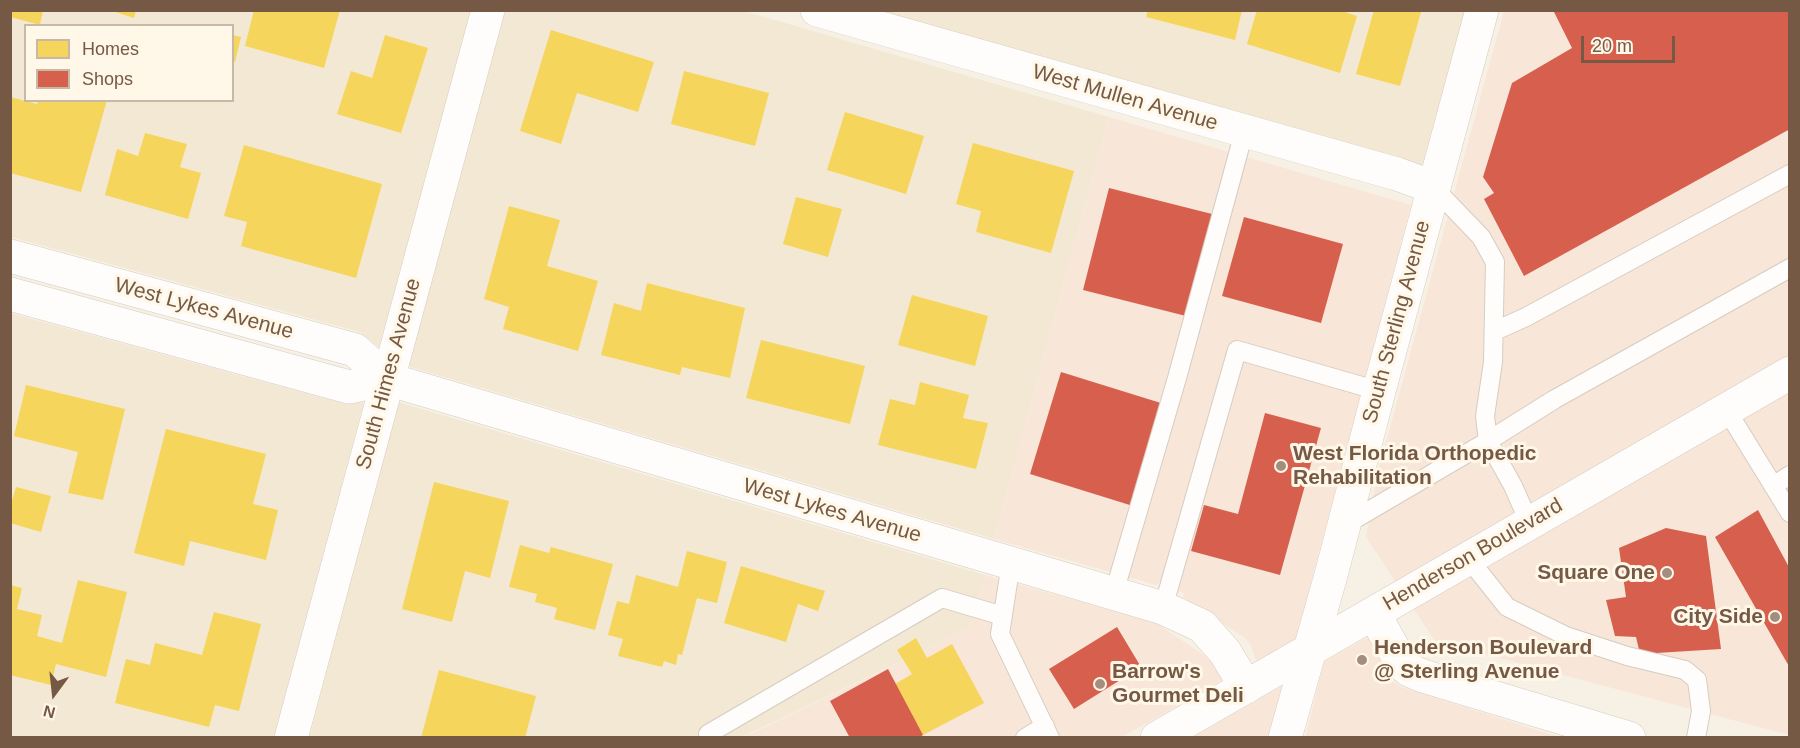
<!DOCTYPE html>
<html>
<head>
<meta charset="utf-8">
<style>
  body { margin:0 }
  #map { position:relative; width:1800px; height:748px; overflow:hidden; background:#f7f1e5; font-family:Arial,sans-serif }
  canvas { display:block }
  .frame { position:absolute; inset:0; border:12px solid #765945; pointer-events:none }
  .legend { position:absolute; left:24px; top:24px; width:210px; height:78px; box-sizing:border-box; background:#fff7e7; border:2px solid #c8b8a6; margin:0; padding:8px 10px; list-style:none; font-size:18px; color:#765945 }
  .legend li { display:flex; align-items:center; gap:12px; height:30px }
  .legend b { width:30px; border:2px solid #c8b8a6 }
  .north { position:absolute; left:24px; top:664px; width:60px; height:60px; -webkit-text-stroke:4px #fff7e7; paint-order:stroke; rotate:195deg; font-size:16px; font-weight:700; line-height:24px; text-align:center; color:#765945 }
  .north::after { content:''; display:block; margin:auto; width:21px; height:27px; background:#765945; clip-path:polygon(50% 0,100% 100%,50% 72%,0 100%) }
  .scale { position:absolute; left:1581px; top:36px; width:94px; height:27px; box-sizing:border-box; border:3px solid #765945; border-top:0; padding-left:8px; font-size:18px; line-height:21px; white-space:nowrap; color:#765945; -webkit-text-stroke:4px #fff7e7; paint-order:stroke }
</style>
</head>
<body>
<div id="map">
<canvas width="1800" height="748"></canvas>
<div class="frame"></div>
<ul class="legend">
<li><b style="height:16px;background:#f6d55c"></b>Homes</li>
<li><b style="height:16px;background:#d6604d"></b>Shops</li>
</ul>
<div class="north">N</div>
<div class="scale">20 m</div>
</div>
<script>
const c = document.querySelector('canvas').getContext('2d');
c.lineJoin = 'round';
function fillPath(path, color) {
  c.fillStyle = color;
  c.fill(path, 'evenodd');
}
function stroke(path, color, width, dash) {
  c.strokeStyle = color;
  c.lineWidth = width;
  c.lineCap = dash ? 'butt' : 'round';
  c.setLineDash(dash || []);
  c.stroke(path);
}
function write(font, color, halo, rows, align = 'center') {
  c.font = font + ' Arial,sans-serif';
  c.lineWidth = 6;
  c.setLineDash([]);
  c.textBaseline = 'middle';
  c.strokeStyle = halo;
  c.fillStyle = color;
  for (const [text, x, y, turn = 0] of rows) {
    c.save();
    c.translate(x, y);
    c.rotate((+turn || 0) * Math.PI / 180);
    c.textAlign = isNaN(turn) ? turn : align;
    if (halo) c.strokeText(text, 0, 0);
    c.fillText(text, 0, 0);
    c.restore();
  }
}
fillPath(new Path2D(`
  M10 11H471L379 347 360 332 11 237ZM26 26H232V100H26Z
  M505 11H744L1109 117 994 539 407 366Z
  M876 11H1465L1421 170Z
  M10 313 345 404 364 402 274 737 21 738 11 735Z
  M398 402 985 575 970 628 742 737 309 738Z`), '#f3e8d4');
fillPath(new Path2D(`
  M1504 11H1789V735L1435 641 1366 537 1378 471Z
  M1109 117 1411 205 1296 639 1256 661 1251 646 1245 638 1183 597 1184 593 1170 589 1159 582 1156 585 994 539Z
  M985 575 1156 623 1222 667 1226 678 1122 737 742 738 970 628Z
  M1368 637 1389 678 1401 687 1559 737 1305 738 1324 662Z
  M1284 685 1271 737H1193Z`), '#f8e6d8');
fillPath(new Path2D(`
  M10 10H43L40 25 10 17Z
  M109 10H136L134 18Z
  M254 10H340L324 68 245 46Z
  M1148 10H1242L1235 40 1146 17Z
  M1257 10H1339L1357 16 1340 73 1247 44Z
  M1374 10 1421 12 1400 86 1356 74Z
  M551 30 654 62 638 112 577 93 561 144 520 131Z
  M232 35 241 37 235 62 232 61Z
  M385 35 428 48 401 133 337 114 351 71 372 78Z
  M684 71 769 93 755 146 671 124Z
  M10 97 37 104 38 100H107L81 192 10 173Z
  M845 112 924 136 906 194 827 170Z
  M145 133 187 144 180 167 201 173 188 219 105 195 117 149 138 156Z
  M973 143 1074 171 1051 253 976 232 981 211 956 204Z
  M244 145 382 184 356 278 241 246 247 222 224 216Z
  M796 197 842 209 828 257 783 244Z
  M509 206 560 220 547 266 598 281 578 351 503 329 509 307 484 299Z
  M647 283 745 308 730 378 682 367 680 375 601 355 614 303 641 311Z
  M912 295 988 316 975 366 898 345Z
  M761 340 865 366 850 424 746 398Z
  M920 382 969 395 963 418 988 423 976 469 878 445 890 399 915 405Z
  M26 385 125 409 103 500 68 493 78 452 14 436Z
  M166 429 266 454 253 504 278 510 266 560 190 541 184 566 134 553Z
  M434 482 509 501 490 578 465 571 452 622 402 609Z
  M16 487 51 496 41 532 10 523V507Z
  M520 545 549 553 551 547 613 564 595 630 554 619 557 608 535 602 537 594 509 587Z
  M687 551 727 562 717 603 697 598 682 655 678 654 676 665 664 661 662 667 618 656 623 639 608 635 617 601 629 604 636 575 678 587Z
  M741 566 825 591 818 611 798 604 786 642 724 623Z
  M78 580 127 592 106 677 56 664 51 685 10 675V585L22 588 17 609 42 615 37 636 62 643Z
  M214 612 261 624 239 711 215 705 209 727 115 703 126 659 150 665 155 643 202 655Z
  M916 638 927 658 952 644 984 703 923 735 895 684 912 674 897 650Z
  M439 670 536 696 525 738H421Z`), '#f6d55c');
fillPath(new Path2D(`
  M1553 10H1790V129L1524 276 1484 199 1494 193 1483 177 1512 83 1572 48Z
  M1109 188 1212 214 1186 316 1083 290Z
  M1244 217 1343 244 1321 323 1222 296Z
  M1061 372 1164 404 1133 506 1030 474Z
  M1265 413 1321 428 1280 575 1191 551 1204 505 1238 514Z
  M1758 510 1790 569V668L1715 537Z
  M1666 528 1706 536 1721 649 1640 654 1636 637 1615 636 1606 600 1626 597 1619 548Z
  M1117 627 1141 667 1074 709 1049 669Z
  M888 669 923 735 918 738H850L830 701Z`), '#d6604d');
const lane = new Path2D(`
  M1433 187 1481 237 1495 262 1493 362 1485 416 1488 441 1555 399 1790 268
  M1495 331 1526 317 1790 174
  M1726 409 1790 513
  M1773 486 1790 475
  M1343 526 1488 441 1513 486 1529 522
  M1468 558 1507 607 1566 636 1627 656 1685 670 1697 680 1701 711 1696 738
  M1011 563 1000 634 1050 738
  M1114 593 1177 378 1244 132
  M1163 608 1237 350 1379 391
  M710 738 708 734 942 598 1003 616
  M1025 738 1045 726`);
const street = new Path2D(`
  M817 10 1397 174 1433 187
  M10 256 355 350 387 379 1163 608 1202 626 1225 652 1246 687
  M10 294 349 387 387 379
  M1374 614 1402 664 1409 670 1423 676 1629 738
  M1285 738 1331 575 1379 391 1482 10`);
const secondary = new Path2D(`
  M291 738 488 10
  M1157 738 1790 373`);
stroke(lane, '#d6ccc1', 20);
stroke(street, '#d6ccc1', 34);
stroke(secondary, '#d7cdc2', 34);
stroke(lane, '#fefdfb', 18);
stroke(street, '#fefdfb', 33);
stroke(secondary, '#fefdfb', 33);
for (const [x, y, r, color] of [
  [1281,466,6,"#a38e7d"],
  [1667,573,6,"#a38e7d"],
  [1775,617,6,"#a38e7d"],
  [1362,660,6,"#a38e7d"],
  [1100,684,6,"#a38e7d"]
]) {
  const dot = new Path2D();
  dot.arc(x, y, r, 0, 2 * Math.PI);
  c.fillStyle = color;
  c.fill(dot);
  stroke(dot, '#fff7e7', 2);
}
write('21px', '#765945', '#fff7e7', [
  ["West Mullen Avenue",1125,98,16],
  ["West Lykes Avenue",204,309,15],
  ["South Sterling Avenue",1397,322,-75],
  ["South Himes Avenue",389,374,-75],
  ["West Lykes Avenue",832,511,16],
  ["Henderson Boulevard",1473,555,-30]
]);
write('bold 21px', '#765945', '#fff7e7', [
  ["West Florida Orthopedic",1293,454],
  ["Rehabilitation",1293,478],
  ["Square One",1655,573,"right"],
  ["City Side",1763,617,"right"],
  ["Henderson Boulevard",1374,648],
  ["@ Sterling Avenue",1374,672],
  ["Barrow's",1112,672],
  ["Gourmet Deli",1112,696]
], 'left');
</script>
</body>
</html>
